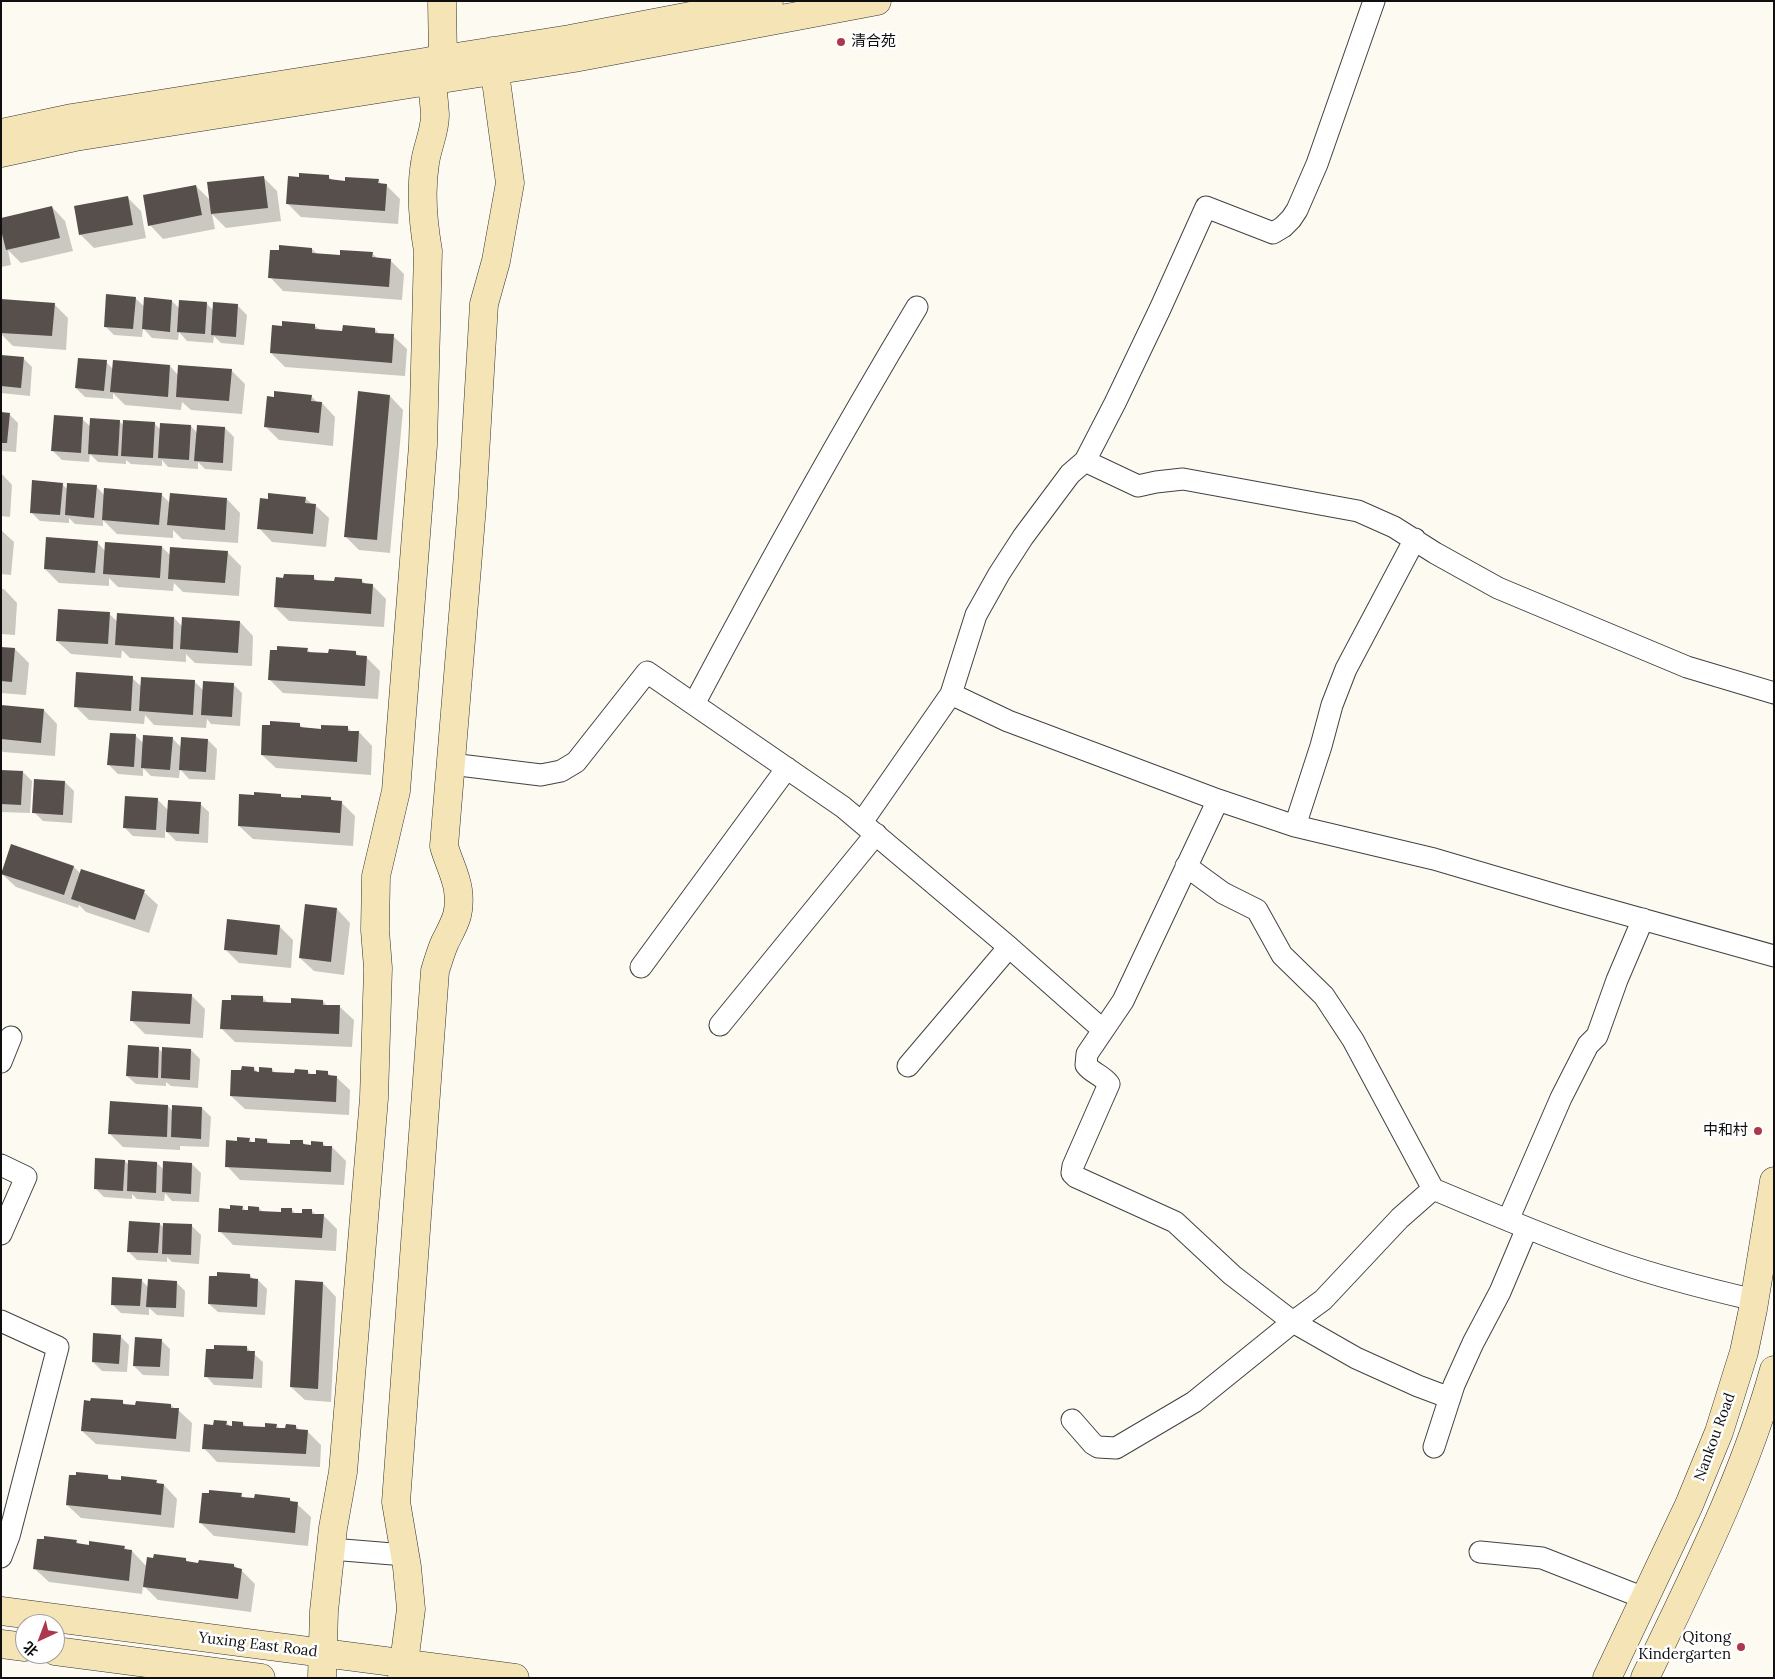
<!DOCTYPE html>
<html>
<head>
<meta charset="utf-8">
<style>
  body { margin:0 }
  #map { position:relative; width:1775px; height:1679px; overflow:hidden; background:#fdfaf2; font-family:Lora,"Noto Sans SC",serif }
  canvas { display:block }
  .frame { position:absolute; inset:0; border:2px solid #0f0f0f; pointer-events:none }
  .north { position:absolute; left:15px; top:1614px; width:50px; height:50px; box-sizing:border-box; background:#fff; border:1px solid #9f9f9f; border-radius:50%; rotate:223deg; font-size:14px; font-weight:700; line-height:20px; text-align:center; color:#0f0f0f }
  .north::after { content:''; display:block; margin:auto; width:18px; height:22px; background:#ad384e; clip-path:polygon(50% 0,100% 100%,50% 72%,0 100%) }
</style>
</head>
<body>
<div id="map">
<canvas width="1775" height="1679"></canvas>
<div class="frame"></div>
<div class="north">北</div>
</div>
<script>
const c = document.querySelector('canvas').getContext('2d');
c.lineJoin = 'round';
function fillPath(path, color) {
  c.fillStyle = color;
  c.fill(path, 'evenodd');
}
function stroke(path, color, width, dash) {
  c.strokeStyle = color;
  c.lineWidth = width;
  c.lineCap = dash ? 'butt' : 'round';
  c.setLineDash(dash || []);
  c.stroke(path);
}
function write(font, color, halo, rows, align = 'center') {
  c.font = font + ' Lora,"Noto Sans SC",serif';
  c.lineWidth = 5;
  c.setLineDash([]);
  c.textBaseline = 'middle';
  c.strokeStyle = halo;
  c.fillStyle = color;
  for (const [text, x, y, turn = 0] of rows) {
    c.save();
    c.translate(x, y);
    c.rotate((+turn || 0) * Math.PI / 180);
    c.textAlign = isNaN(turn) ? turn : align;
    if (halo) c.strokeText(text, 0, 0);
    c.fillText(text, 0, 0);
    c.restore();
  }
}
fillPath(new Path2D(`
  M328 176 333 181 378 180 382 185H386L400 199 398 224 301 217 287 203Z
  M263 177 277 191 281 221 226 228 212 214 215 229 163 239 150 225 196 186 211 201Z
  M127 197 141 211 146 238 94 248 80 234Z
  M52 207 65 221 73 251 21 263 8 250 11 265 1 267V232L4 234Z
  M312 249 317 254 341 256 372 253 378 259 390 260 404 274 402 300 283 291 270 277Z
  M135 298 145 307 172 301 180 309 206 303 214 311 238 306 247 315 244 345 221 343 214 336 213 343 187 341 179 332 178 340 152 338 143 328 142 337 114 335 105 326Z
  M1 300 54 304 68 318 66 350 13 346 1 334Z
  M314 325 320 330 343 332 375 329 380 335 393 336 407 349 405 376 285 367 271 353Z
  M1 357 23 358 32 367 30 396 1 393Z
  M106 362 113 369 170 366 178 375 231 370 245 384 242 414 191 410 182 402 181 410 125 405 113 393V399L85 397 76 388Z
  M311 396 318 403H322L335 417 333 446 279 440 265 426Z
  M390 396 403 410 390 553 359 550 345 536Z
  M1 413 9 414 18 423 16 452 1 451Z
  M82 419 91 427 119 421 124 426 154 423 161 430 191 426 197 433 225 428 234 437 232 471 205 469 198 462V469L168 467 162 460V466L131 464 126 460V464L98 462 90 454 89 462 62 460 53 451Z
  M1 473 12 485 10 517 1 516Z
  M62 484 68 490 96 486 105 496 161 494 170 503 227 499 240 513 238 543 182 539 173 530V538L117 534 103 520V526L75 524 69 518V523L40 521 31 512Z
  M305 498 312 504 315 505 329 518 326 547 272 542 259 528Z
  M1 530 14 542 11 575 1 574Z
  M97 542 105 551 162 547 171 556 227 552 241 566 239 596 183 592 174 583 173 591 118 587 109 578V586L59 583 45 569Z
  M313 577 318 581 336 582 361 580 366 584 372 585 386 599 384 627 289 621 275 607Z
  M1 589H4L17 603 15 635 1 634Z
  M109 614 118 622 174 618 183 627 240 622 253 636 252 666 195 663 186 654V662L130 658 122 650 121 658 71 654 57 641Z
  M1 648 15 649 29 663 26 695 1 693Z
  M307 649 312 654 355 652 360 657H366L380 671 378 699 283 693 269 679Z
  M132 678 142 687 195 682 204 691 233 684 242 693 240 726 211 724 207 719 206 728 154 725 145 715 144 724 89 720 75 706Z
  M1 706 44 710 57 724 55 756 3 752 1 750Z
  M300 725 304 729 322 730 348 728 352 732H359L372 746 371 775 276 768 262 755 271 727Z
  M136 736 144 744 172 738 181 747 208 740 217 749 215 780 189 779 180 769 179 778 151 776 143 768V776L118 774 109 765Z
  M1 771 23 772 32 781 30 813 1 812Z
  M65 782 74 791 72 823 43 821 34 812Z
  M280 795 283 798 331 799 334 802H341L355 816 353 846 253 839 239 826Z
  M157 799 168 810 200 804 209 812 208 843 176 841 165 830V838L133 836 124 827Z
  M12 845 74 867 81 874 144 892 158 905 149 933 86 912 79 905 78 908 16 887 2 874Z
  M337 909 350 923 344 975 314 971 300 958Z
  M279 926 293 940 291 968 239 963 225 949Z
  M191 995 205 1009 203 1038 145 1034 132 1021Z
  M263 998 268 1003 292 1004 323 1001 327 1006 340 1007 354 1020 352 1047 235 1042 222 1029Z
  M158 1048 163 1053 191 1050 200 1059 198 1088 171 1086 166 1082V1086L136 1084 127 1076Z
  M254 1068 258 1073 272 1069 276 1074 296 1075 307 1071 312 1075 327 1072 332 1077H336L350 1090 349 1115 245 1109 231 1096 243 1071Z
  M168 1106 173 1112 202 1108 211 1117 209 1147 180 1146V1150L123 1147 109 1133Z
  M249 1139 253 1143 267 1140 271 1144 291 1145 302 1142 307 1146 322 1143 327 1147H332L346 1161 344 1185 240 1180 227 1166 238 1142Z
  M125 1161 129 1165 157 1163 164 1170 192 1164 201 1173 199 1202 172 1201 165 1193 164 1201 137 1199 132 1194V1199L104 1197 95 1188Z
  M242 1207 246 1211 259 1208 263 1212 282 1213 292 1210 296 1214H303L312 1211 316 1215H323L337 1229 336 1251 233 1245 220 1231 231 1210Z
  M160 1224 164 1228 192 1226 201 1235 199 1264 172 1262 167 1257V1262L137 1260 128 1251Z
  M250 1275 254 1280H258L267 1289 265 1315 218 1312 209 1304Z
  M141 1280 149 1288 176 1282 185 1291 184 1317 157 1315 149 1308V1315L121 1313 112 1304Z
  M323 1283 336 1297 331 1402 305 1400 291 1387Z
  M120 1336 129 1345 127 1372 102 1371 93 1362Z
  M161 1340 170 1349 169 1376 143 1375 134 1366Z
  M246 1347 263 1362 262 1388 214 1385 206 1376Z
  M122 1402 126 1405H171L175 1409 178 1410 192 1423 190 1452 96 1444 82 1431Z
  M226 1422 231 1427 243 1423 247 1428 266 1429 276 1425 280 1429 296 1426 300 1431H307L321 1445 320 1467 217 1462 204 1448 214 1426Z
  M108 1477 111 1480 156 1481 160 1485H164L177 1499 174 1528 81 1518 67 1505Z
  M241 1495 245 1498 289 1499 294 1503 297 1504 311 1517 308 1546 214 1536 201 1523Z
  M76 1541 80 1545 124 1547 129 1551H132L147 1567 185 1559 189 1563 234 1565 238 1569 241 1570 255 1584 251 1612 158 1600 143 1585 142 1594 49 1582 35 1569Z`), '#0003');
fillPath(new Path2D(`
  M299 173 329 175V179L345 181V177L379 179 378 183 387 184 385 211 286 204 288 176 299 177Z
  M264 176 268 208 211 214 207 182Z
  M196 185 202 215 148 226 143 195Z
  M128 196 133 225 79 235 74 206Z
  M52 206 60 238 6 250 1 230V218Z
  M279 245 312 248V253L340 255V250L373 252 372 257 391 259 389 287 268 278 270 250H279Z
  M106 294 136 297 133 329 104 327Z
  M144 297 172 300 170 332 142 329Z
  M1 299 55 303 52 336 1 333Z
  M179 300 207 302 205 334 177 332Z
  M213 302 238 304 236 337 211 335Z
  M282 321 315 324V329L342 331 343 325 375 328V333L394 334 392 363 270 353 272 325 282 326Z
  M1 355 24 357 21 388 1 386Z
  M78 358 107 360 104 391 75 388Z
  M113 360 170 365 168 397 110 392Z
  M178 365 232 369 229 401 176 397Z
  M274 391 312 395 311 401 322 402 319 433 264 427 267 396 274 397Z
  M358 391 390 395 377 540 344 537Z
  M1 412 10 413 7 443H1Z
  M54 415 83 417 81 453 51 451Z
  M90 418 120 420 118 456 88 454Z
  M123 420 155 422 153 458 121 456Z
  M160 423 191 425 189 460 158 458Z
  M197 425 225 427 223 463 194 461Z
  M32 480 63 483 60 515 30 513Z
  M67 483 97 485 94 518 65 515Z
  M104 488 162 493 159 525 102 520Z
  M170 493 227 498 225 530 167 525Z
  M268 493 306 497 305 503 316 504 313 534 257 529 260 498 268 499Z
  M46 537 98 541 95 573 44 569Z
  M105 542 162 546 160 578 103 574Z
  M170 547 228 551 225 583 168 579Z
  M284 574 314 575V580L334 581 335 577 362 579V583L373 584 371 614 274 607 276 577 283 578Z
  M58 609 110 612 108 644 56 641Z
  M117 613 174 617 173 649 115 645Z
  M182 617 240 621 238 653 180 649Z
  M277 646 308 648 307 652 328 653 329 649 356 651V655L367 656 365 686 268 680 270 650H277Z
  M1 647 15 648 12 682 1 681Z
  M76 672 133 676 131 711 74 707Z
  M141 677 195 680 193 715 139 711Z
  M203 681 234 683 232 717 201 715Z
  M1 705 44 709 41 743 1 739Z
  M270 721 300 723V727L321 729V725L348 726V731H359L357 762 261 755 262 725H270Z
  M110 733 136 734 134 767 107 765Z
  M143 735 173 737 170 770 141 768Z
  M181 737 208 739 206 772 179 770Z
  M1 770 23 771 21 805 1 804Z
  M34 779 65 781 63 815 32 813Z
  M254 792 281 794V797L301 798V795L331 797V800L342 801 340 833 238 826 239 794 254 795Z
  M125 796 158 798 156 830 123 828Z
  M168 800 201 802 199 834 166 832Z
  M11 844 74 866 64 895 1 874Z
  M81 869 145 890 135 920 71 899Z
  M305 904 337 908 331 962 299 958Z
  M227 919 280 925 277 955 224 950Z
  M132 991 192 994 190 1024 130 1021Z
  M231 995 263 996V1002L291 1003V998L323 1000V1005H340L339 1034 220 1029 222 1000H231Z
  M128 1045 159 1047 158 1078 126 1076Z
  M162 1047 191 1049 190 1080 161 1078Z
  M242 1066 254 1067V1071L259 1072V1067L272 1068V1072L294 1073 295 1069 308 1070V1074H316V1070L328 1071V1075L337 1076 336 1102 230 1096 231 1070H241Z
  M110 1101 168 1105 167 1137 108 1134Z
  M172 1105 202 1107 201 1139 171 1137Z
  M237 1137 250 1138 249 1142H255V1138L267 1139V1143L290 1144V1140H303V1144L311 1145V1141L323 1142V1146H332L331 1172 225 1167 226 1140 237 1141Z
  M95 1158 125 1160 123 1191 94 1189Z
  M128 1160 157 1162 156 1193 127 1191Z
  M163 1161 192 1163 191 1194 162 1192Z
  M230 1205 243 1206 242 1210H248V1206L259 1207V1211L281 1212V1208H292V1213H302V1209H312V1214H324L322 1238 218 1232 219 1208 230 1209Z
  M129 1221 160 1223 158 1253 127 1252Z
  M163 1223 192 1224 191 1255 162 1254Z
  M217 1272 250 1274V1278L258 1279 257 1307 208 1304 209 1276H217Z
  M112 1277 142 1279 140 1306 111 1305Z
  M148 1279 177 1281 176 1308 146 1307Z
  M295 1280 323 1282 318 1389 290 1387Z
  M93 1333 121 1335 119 1364 92 1362Z
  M135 1337 162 1339 160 1367 133 1366Z
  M214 1345 247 1346V1351H255L253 1379 204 1377 206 1349H214Z
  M91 1398 123 1400V1404L135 1405 136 1401 171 1404V1408H179L176 1439 81 1431 84 1400 90 1401Z
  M214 1420 227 1421 226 1425 232 1426V1421L243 1422V1426L265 1427V1423L277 1424 276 1428H285L286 1424 296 1425V1429L308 1430 306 1454 202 1449 204 1424 213 1425Z
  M76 1472 108 1475V1479L121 1480V1476L157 1480 156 1483 164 1484 161 1515 66 1505 69 1475H76Z
  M209 1490 242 1493 241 1497 254 1498 255 1494 290 1498V1501L298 1502 295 1533 199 1523 202 1493H209Z
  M44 1536 77 1540 76 1543 89 1545V1541L125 1546 124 1549 132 1550 129 1581 33 1569 37 1539H44Z
  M154 1554 186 1558V1561L198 1563 199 1560 234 1564V1567L242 1569 238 1599 143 1587 147 1557 153 1558Z`), '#564f4c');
const street = new Path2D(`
  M1085 461 1138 486 1156 482 1183 479 1358 511 1394 527 1435 553 1498 588 1687 667 1774 693
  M951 694 976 615 999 574 1023 537 1070 474 1085 461 1115 403 1160 309 1206 207 1273 233 1283 227 1291 219 1297 210 1317 164 1374 1
  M694 704C765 570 839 437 917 307
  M451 764 541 775 561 771 576 762 647 672 843 807 1009 947 1103 1030
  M862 822 951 694 1008 721 1218 800
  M1295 826 1321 746 1332 705 1346 669 1415 539
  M641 967 787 768
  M720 1025 876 834
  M1 1062 11 1037
  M908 1066 1009 947
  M1 1165 26 1177 1 1234
  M1433 1189C1493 1214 1553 1240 1614 1261 1660 1277 1707 1289 1755 1300
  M1508 1220 1561 1098 1588 1045 1597 1036 1617 980 1643 919
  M1 1321 58 1347 9 1536 1 1557
  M1450 1398 1418 1386 1356 1358 1293 1322 1232 1275 1175 1222 1076 1177 1072 1173 1073 1166 1109 1084C1102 1075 1092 1073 1086 1065L1087 1054 1123 1001 1218 800 1295 826 1434 859 1563 897 1774 956
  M1072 1420 1093 1444 1098 1447 1116 1448 1194 1402 1293 1322 1323 1300 1400 1218 1433 1189 1353 1040 1324 996 1282 955 1257 910 1223 893 1186 866
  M1434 1447 1454 1385 1473 1343 1500 1292 1527 1228
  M331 1549 405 1555
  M1480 1552 1542 1558 1644 1598`);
const secondary = new Path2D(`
  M442 1 443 59
  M1 133 72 118 570 39 769 1
  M1 153 75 137 574 58 877 1
  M1 1611 515 1678
  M1 1644 25 1647
  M55 1651 261 1678
  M322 1678 324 1611 333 1528 343 1472 374 1098 378 968 375 930 376 876 396 791 423 445 428 251C423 222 420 193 425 163 427 147 435 132 435 115 434 97 431 79 430 61
  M402 1678 411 1609 407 1567 396 1502 435 971C438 961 441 951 445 942 455 922 461 914 458 890 456 875 448 861 444 846L472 506 484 304 496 261 510 183 492 51
  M1607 1678 1689 1505 1719 1432 1744 1352 1753 1309 1774 1181
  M1645 1678C1693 1577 1744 1478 1774 1370`);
stroke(street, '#424242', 23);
stroke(secondary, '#313131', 29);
stroke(street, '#fff', 21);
stroke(secondary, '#f5e5b6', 28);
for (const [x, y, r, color] of [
  [841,42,5,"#ad384e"],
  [1758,1131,5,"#ad384e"],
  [1741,1647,5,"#ad384e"]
]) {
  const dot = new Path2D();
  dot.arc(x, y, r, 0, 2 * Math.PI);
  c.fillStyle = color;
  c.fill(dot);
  stroke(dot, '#fff', 2);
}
write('15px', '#0f0f0f', '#fff', [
  ["清合苑",851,42,"left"],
  ["中和村",1748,1131],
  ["Qitong",1731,1638],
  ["Kindergarten",1731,1655]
], 'right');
write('15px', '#0f0f0f', '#fff', [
  ["Nankou Road",1715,1437,-70],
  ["Yuxing East Road",258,1645,7]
]);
</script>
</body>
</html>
